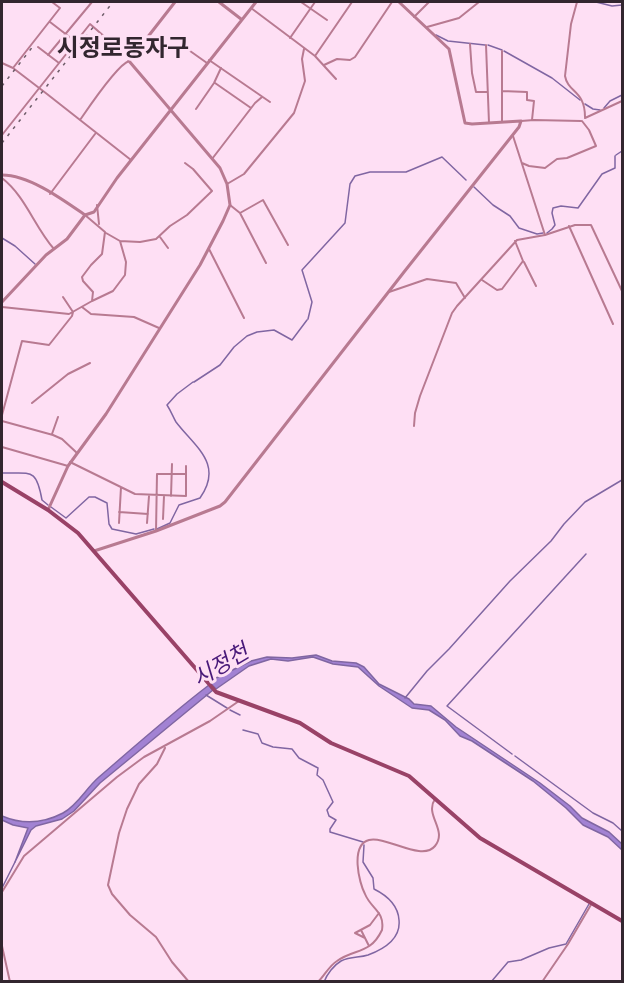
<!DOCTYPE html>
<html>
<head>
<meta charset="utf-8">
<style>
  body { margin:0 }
  #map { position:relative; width:624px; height:983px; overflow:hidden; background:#fedff4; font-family:Rubik,sans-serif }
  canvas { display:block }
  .frame { position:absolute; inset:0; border:3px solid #32262f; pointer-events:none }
</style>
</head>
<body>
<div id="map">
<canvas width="624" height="983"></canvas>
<div class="frame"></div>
</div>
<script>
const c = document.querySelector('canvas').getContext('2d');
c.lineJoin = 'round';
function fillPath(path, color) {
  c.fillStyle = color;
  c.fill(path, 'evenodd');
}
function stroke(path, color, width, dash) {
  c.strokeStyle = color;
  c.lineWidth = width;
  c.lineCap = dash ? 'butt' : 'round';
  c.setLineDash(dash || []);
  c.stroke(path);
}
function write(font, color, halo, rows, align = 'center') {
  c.font = font + ' Rubik,"Noto Sans KR",sans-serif';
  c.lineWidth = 6;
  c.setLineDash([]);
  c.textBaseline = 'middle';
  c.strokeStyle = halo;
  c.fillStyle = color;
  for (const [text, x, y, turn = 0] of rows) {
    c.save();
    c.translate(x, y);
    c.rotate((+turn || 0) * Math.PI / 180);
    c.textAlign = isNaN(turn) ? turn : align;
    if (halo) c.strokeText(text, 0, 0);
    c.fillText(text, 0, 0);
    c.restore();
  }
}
const water = new Path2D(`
  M316 655 332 661 356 663 364 667 379 684 409 699 414 704 431 706 456 727 540 783 570 806 582 818 609 832 622 844V850L608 837 583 825 566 808 533 781 472 741 460 736 445 720 429 710 412 708 379 686 358 667 333 664 313 657 288 661 271 659 249 666 216 689 211 684 212 680 251 661 267 657 292 658Z
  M209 685 213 690 100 783 74 811 62 819 36 826 31 830 15 862 28 828 13 825 2 820V816C23 825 42 824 63 813 78 805 86 788 99 777 135 746 171 714 209 685Z`);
fillPath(water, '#a282d3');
stroke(water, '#8066a2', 1.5);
stroke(new Path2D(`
  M596 2 612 6 622 5
  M436 35 448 41 485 45
  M488 45 502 50
  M504 51 552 78 580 100
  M585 104 593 109 600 110
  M604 108 610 101 622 95
  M616 155 622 151
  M474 187 493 205 510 216 519 228 537 234 543 233
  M547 233 552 229 555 225 552 213 553 208 561 206 578 208 602 174 615 168V156
  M2 238 15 246 35 264
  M308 319 312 302 302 270 345 223 350 184 355 176 370 172H406L442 157 466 180
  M194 382 220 365 234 347 247 336 257 332 274 330 292 340 307 320
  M2 473C31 474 36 467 42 500L48 505
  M51 507 66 518 89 497H95L107 503 109 524 112 529 136 534 154 529
  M157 529 170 523 179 505 200 498C224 464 195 447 176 422 173 417 171 411 167 405L177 394 193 382
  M206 695 227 708
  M405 698 427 671 449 649 510 581 551 541 564 524 585 502 622 480
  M230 710 240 715
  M243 730 258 734 262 743 273 747 292 749 299 758 318 768 317 775 323 780 333 802 327 810 329 816 336 820 330 829V832L363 842
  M512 754 447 706 586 554
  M515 756 593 813 613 823 622 831
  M2 888 15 862
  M324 982C327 974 334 965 341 961 351 956 359 958 368 955 384 949 401 939 399 920 398 904 386 895 374 889L373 878 363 862 364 845
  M491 982 508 962 521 960 549 948 566 944 589 904`), '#8066a2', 1.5);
stroke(new Path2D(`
  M301 2 327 20
  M577 2 571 24 565 76C568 93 585 90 585 117
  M251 8 315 56 336 79
  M414 17 429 2
  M50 22 76 42
  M427 27 459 18 479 2
  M290 38 315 2
  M470 44 472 73 476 92H487
  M486 45 489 123
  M183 46 207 63
  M38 47 59 63
  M48 55 92 2
  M315 56 352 2
  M209 60 270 102
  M2 63 13 68 47 94 131 160
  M324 65 337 59 350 60 355 57 392 2
  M13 68 60 8 52 2
  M215 83 251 108
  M502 91 527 92V100L534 101 532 120
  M196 109 214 83 221 68
  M585 118 622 101
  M80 120C89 107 117 65 129 61
  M521 121 534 120 581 121
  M502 122V51
  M2 135 90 24 129 58
  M513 136 545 235
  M212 159 255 103 262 97
  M522 163 529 166 545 168 557 159 567 158 596 146 589 130 582 121
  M2 178C26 197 34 226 54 249
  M227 184 244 174 294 113 305 81 302 59 304 49
  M50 194 95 134
  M97 205 99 224
  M230 205 240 213 266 263
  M240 213 263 200 288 245
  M569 226 613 324
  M106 233 120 241 140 242 156 239 170 226 187 215 212 191 193 169 185 163
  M160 237 168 248
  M209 249 244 318
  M524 262 536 286
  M482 280 497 290 502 289 523 261 515 241
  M389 292 427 279 456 283 465 298
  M92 301 113 291 125 275 126 262 120 241
  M2 307 69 314 92 301 93 292 83 281 82 277 91 265 102 254 105 232 85 215
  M82 307 91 314 134 317 159 328
  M32 403 68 374 90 363
  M2 415 22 341 49 345 72 316 73 312 63 297
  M2 421 53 435 62 439 77 453
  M414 426 415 413 420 396 452 313 457 306 517 240 545 235 575 225H591L622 291
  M52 434 58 417
  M2 447 68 466
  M70 462 135 494 186 496V466
  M171 496 172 464
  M119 512 148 514
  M163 519 164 496
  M119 523 121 487
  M147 523 149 496
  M156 531 157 474H186
  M165 748 157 764 139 784 127 809 119 833 108 885 112 894 130 915 156 937 172 962 189 982
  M2 892 24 856 117 777 144 757 210 721 239 701
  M361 930 369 946
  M365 938 355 933 370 925 379 913
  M2 946 10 982
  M36 982H38
  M318 982C325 975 329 966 337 961 355 948 370 955 382 930 385 911 371 909 365 894 359 883 350 845 369 840 387 836 422 862 435 846 448 830 424 815 435 799
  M542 982 568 944 592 903`), '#b87a91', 2);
stroke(new Path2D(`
  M219 2 241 19
  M2 175C29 175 62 199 85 215
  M2 302 46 255 67 239 85 215 94 212 117 178 256 2
  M48 510 68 466 106 414 200 265 223 221 230 205 227 184 220 168 129 61 175 2
  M94 551 156 531 220 506 225 502 404 272 519 127 521 121 472 124 465 123 449 49 399 2`), '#b87a91', 3);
stroke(new Path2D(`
  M2 482 48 510 78 533 216 692 300 723 331 743 409 776 480 838 622 921`), '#994267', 4);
stroke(new Path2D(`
  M2 86 34 45
  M2 143 113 2`), '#6d5c68', 1.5, [3, 6]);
write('italic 22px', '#481979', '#fedff4', [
  ["시정천",221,666,-31]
]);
write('bold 24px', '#32262f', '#fedff4', [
  ["시정로동자구",123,49]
]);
</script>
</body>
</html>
